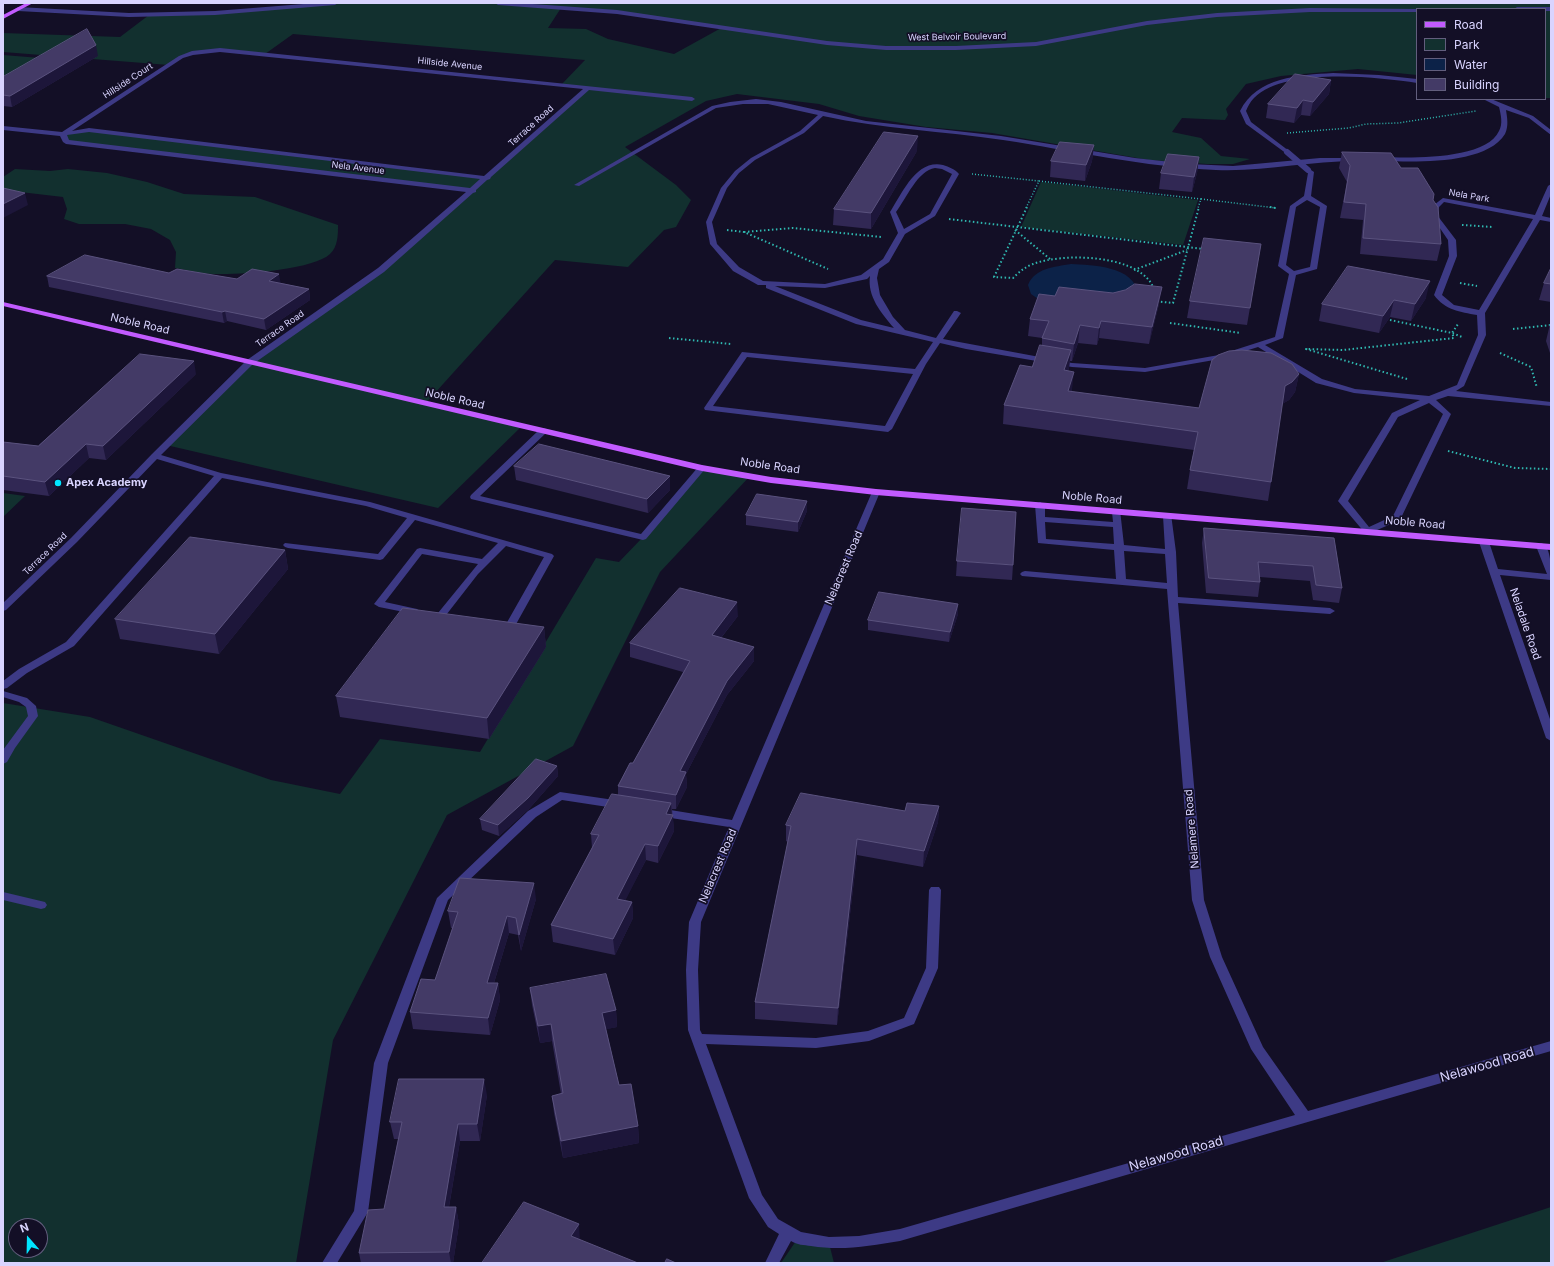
<!DOCTYPE html>
<html>
<head>
<meta charset="utf-8">
<style>
  body { margin:0 }
  #map { position:relative; width:1554px; height:1266px; overflow:hidden; background:#130f26; font-family:Inter,sans-serif }
  canvas { display:block }
  .frame { position:absolute; inset:0; border:4px solid #d9d4ff; pointer-events:none }
  .legend { position:absolute; left:1416px; top:8px; width:130px; height:92px; box-sizing:border-box; background:#130f26; border:1px solid #625e7d; margin:0; padding:5px 7px; list-style:none; font-size:12px; color:#d9d4ff }
  .legend li { display:flex; align-items:center; gap:8px; height:20px }
  .legend b { width:20px; border:1px solid #625e7d }
  .north { position:absolute; left:8px; top:1218px; width:40px; height:40px; box-sizing:border-box; background:#130f26; border:1px solid #625e7d; border-radius:50%; rotate:340deg; font-size:11px; font-weight:700; line-height:16px; text-align:center; color:#d9d4ff }
  .north::after { content:''; display:block; margin:auto; width:14px; height:18px; background:#00e5ff; clip-path:polygon(50% 0,100% 100%,50% 72%,0 100%) }
</style>
</head>
<body>
<div id="map">
<canvas width="1554" height="1266"></canvas>
<div class="frame"></div>
<ul class="legend">
<li><b style="height:5px;background:#c25bff"></b>Road</li>
<li><b style="height:11px;background:#12302f"></b>Park</li>
<li><b style="height:11px;background:#0c2248"></b>Water</li>
<li><b style="height:11px;background:#433a66"></b>Building</li>
</ul>
<div class="north">N</div>
</div>
<script>
const c = document.querySelector('canvas').getContext('2d');
c.lineJoin = 'round';
function fillPath(path, color) {
  c.fillStyle = color;
  c.fill(path, 'evenodd');
}
function stroke(path, color, width, dash) {
  c.strokeStyle = color;
  c.lineWidth = width;
  c.lineCap = dash ? 'butt' : 'round';
  c.setLineDash(dash || []);
  c.stroke(path);
}
function write(font, color, halo, rows, align = 'center') {
  c.font = font + ' Inter,sans-serif';
  c.lineWidth = 3.5;
  c.setLineDash([]);
  c.textBaseline = 'middle';
  c.strokeStyle = halo;
  c.fillStyle = color;
  for (const [text, x, y, turn = 0] of rows) {
    c.save();
    c.translate(x, y);
    c.rotate((+turn || 0) * Math.PI / 180);
    c.textAlign = isNaN(turn) ? turn : align;
    if (halo) c.strokeText(text, 0, 0);
    c.fillText(text, 0, 0);
    c.restore();
  }
}
fillPath(new Path2D(`
  M335 3H1551V98H1545V9H1417V75L1358 69 1281 76 1246 84 1226 109 1228 115 1225 120 1182 118 1172 132 1201 138 1221 156 1250 159 1233 164H1207L1149 160 992 133 926 127 859 116 819 104 737 94 706 101 625 147 676 185 691 200 676 227 664 230 628 267 555 260 425 404 522 426 438 508 166 445 250 362 381 270 473 191 66 142 63 134 89 130 488 178 588 88 561 85 585 60 293 34 265 54 236 50 192 53 169 65 3 52V33L120 37 149 15 215 13ZM561 8 617 12 723 27 674 54 608 39 586 29 548 28Z
  M3 55 53 59 3 84Z
  M15 169 50 171 68 169 107 173 147 182 184 194 255 197 338 225C338 234 338 247 330 254 313 270 239 275 214 274 201 274 188 270 175 268L176 252 170 240 151 229 125 224H79L64 219 67 209 63 197 3 190V177Z
  M1041 182 1198 200 1183 245 1021 227Z
  M702 468 750 476 660 572 573 746 447 815 333 1040 296 1263H3V703L90 717 271 780 340 794 380 739 480 752 596 558 619 562 643 537ZM16 1226H40V1250H16Z
  M3 493 25 496 3 517Z
  M1551 1207V1263H1380Z
  M798 1238 829 1243 834 1263H781Z`), '#12302f');
fillPath(new Path2D(`
  M1071 264C1092 265 1135 266 1138 294L1041 301 1031 294 1028 285C1035 268 1054 267 1071 264Z`), '#0c2248');
stroke(new Path2D(`
  M1287 133 1349 128 1366 124 1398 123 1476 111
  M972 174 1039 181
  M1201 199 1276 208
  M1026 208 1039 181 1201 199 1198 208`), '#2fb8b0', 1.5, [1, 2]);
stroke(new Path2D(`
  M1027 207 994 277 1013 278C1019 272 1025 267 1033 264 1062 253 1132 254 1151 283 1154 288 1154 295 1154 301L1173 303 1199 207
  M1270 207 1276 208
  M949 219 1204 249
  M1462 225 1493 227
  M727 230 744 232 828 269
  M1015 230 1050 259
  M744 232 793 228 881 237
  M1134 270 1187 250
  M1460 283 1477 286
  M1390 320 1452 333 1462 337
  M1170 323 1241 333
  M1513 329 1551 325
  M669 338 731 344
  M1500 353 1531 367 1537 388
  M1407 379 1306 349 1343 350 1454 338 1452 333 1458 324
  M1448 451 1515 468 1551 469`), '#2fb8b0', 2, [1.5, 2.5]);
fillPath(new Path2D(`
  M316 3H338L335 5 215 15 129 17 18 11 15 9 18 7 129 13 215 11Z
  M495 3H519L617 10 827 41 886 46H956L1036 42 1147 21 1217 13 1310 8 1419 9H1417V12H1310L1217 17 1147 25 1036 46 956 50H886L827 45 617 14 498 5Z
  M1517 7H1551V11H1545V9H1514Z
  M220 48 692 97 695 99 692 101 589 90 491 177 490 179 487 180 476 190V192L473 193 384 272 253 364 161 455 221 473 370 502 552 554 554 556 510 635H502L501 633 544 557 506 546 478 574 443 619 440 620 429 617 427 615 432 612 438 613 478 564 422 554 385 602 417 609 419 611 417 613 414 614 379 607 374 604 417 549 420 548 482 559 498 543 415 520 383 559 380 560 288 548 285 547 283 545 285 543 378 554 407 518 366 506 222 478 74 646 27 673 7 688 3 689V681L19 669 66 642 214 476 157 459 77 542 6 610 3 611V603L71 538 152 454 247 360 378 268 466 192 66 144 63 142 60 136 3 130V126L62 132 179 56 192 51ZM220 52 583 89 484 176 89 128 72 131 183 58 193 55ZM89 132 480 179 470 188 69 140 67 135Z
  M1333 73 1379 75 1417 79V83C1377 77 1285 67 1254 98 1250 102 1248 106 1246 111L1251 122 1289 151V153L1287 154 1246 124 1240 111C1257 77 1299 75 1333 73Z
  M756 99 781 102 866 121 1001 136 1135 158 1189 164 1233 166 1320 158H1357V160L1355 161C1309 161 1263 172 1216 170 1144 167 1074 151 1003 140 943 131 883 129 823 116L804 133 755 160 739 173 727 188 712 222 717 244 739 267 763 281 825 284 861 275 883 259 898 233 890 212C902 194 916 159 943 165 949 167 955 169 959 174L935 216 905 234 889 262 879 269 877 278 880 295 893 317 905 330 936 338 954 311H957L961 313 943 339 1072 363 1145 368 1219 355 1275 337 1289 274 1278 266 1290 206 1304 196 1308 173 1305 170 1308 168 1314 172 1311 196 1327 206 1317 269 1296 275 1283 338 1265 345 1322 379 1355 389 1429 396 1457 385 1478 335 1477 315C1460 312 1445 310 1434 295L1449 256 1448 240 1431 215 1434 205 1443 198 1535 215 1548 186 1551 184V194L1542 216 1551 218V222L1540 220 1485 313 1486 335 1464 386 1456 391 1551 402V406L1448 396 1436 400 1451 414 1400 520 1368 534 1365 533 1338 501 1392 413 1420 400 1354 393 1316 383 1258 347 1220 359 1145 372 1072 367 966 349 940 343 926 364 892 429 888 432 705 410 704 408 742 352 915 369 933 342 856 324 766 288V285H758L733 271 710 244 706 222 721 188 735 171 751 158 800 131 818 115 768 104H743L716 108 579 186 574 185 712 106 730 102ZM935 168 942 169 952 174 930 214 904 229 896 212C906 199 918 170 935 168ZM1307 200 1320 207 1310 267 1294 271 1286 265 1296 207ZM1444 202 1533 219 1479 310 1454 305 1442 295 1457 256 1456 240 1437 215 1439 207ZM870 276C867 296 881 313 894 328L861 320 775 286 825 288 867 279ZM747 357 913 374 885 426 713 406ZM1429 403 1443 414 1393 516 1369 527 1348 501 1398 417Z
  M1483 99H1491L1533 116 1551 130V135L1529 118 1506 110C1507 117 1509 126 1505 134 1486 165 1415 162 1383 161L1380 159 1383 157C1410 158 1486 160 1499 131 1503 124 1501 115 1499 107Z
  M543 428 546 429V433L480 496 641 534 699 466 702 465 706 468 646 539 643 540 471 499 470 497 471 495 540 429Z
  M876 489 880 492 701 922 698 970 700 1030 702 1034 816 1038 868 1031 904 1018 926 968 929 890 931 887H939L941 890 938 968 914 1024 869 1041 816 1048 706 1044 762 1195 778 1219 801 1232 829 1237 859 1236 900 1229 1295 1115 1251 1049 1210 957 1192 900 1167 589 1022 576 1020 574 1022 572 1025 571 1116 579 1114 550 1038 543 1035 505 1040 502 1045 505V517L1113 522 1112 512 1117 509 1120 510 1124 545 1165 549 1163 516 1165 514H1171L1176 552 1178 597 1330 608 1335 611 1330 614 1178 603 1204 900 1222 957 1263 1047 1308 1111 1551 1041V1051L900 1241C870 1246 842 1251 811 1246 804 1245 797 1245 791 1241L779 1263H765L779 1234 768 1227 749 1198 688 1030 686 970 689 922 729 827 658 816 654 815 652 812 654 809 658 808 732 820 872 492ZM1045 522 1113 527 1114 544 1046 539ZM1124 551 1165 554 1167 583 1126 579Z
  M1484 539 1489 542 1498 569 1547 574 1536 546 1541 543C1552 546 1551 571 1551 580L1500 575 1551 722V741L1546 738 1479 542Z
  M3 691 27 698 36 706 38 716 15 748 7 762 3 764V750L28 716 26 707 19 702 3 697Z
  M560 792 621 801 625 802 627 805 625 808 621 809 562 800 536 817 448 900 388 1063 368 1212 337 1263H322L354 1211 374 1063 437 898 528 811Z
  M3 892 45 902 47 905 45 908 41 909 3 900Z`), '#3d3a85');
fillPath(new Path2D(`
  M26 3H33L3 19V15Z
  M3 302 702 465 771 477 876 489 1551 544V550L876 495 771 483 702 471 3 306Z`), '#c25bff');
stroke(new Path2D(`
  M1287 152 1308 170`), '#3d3a85', 6);
fillPath(new Path2D(`
  M98 56 12 107 3 106V77Z
  M1331 80 1329 94 1310 116 1301 115 1294 123 1266 118 1268 104Z
  M1094 145 1092 161 1085 181 1050 177 1051 161Z
  M917 151 871 229 833 225 834 209Z
  M1342 152 1401 168 1433 200 1441 244 1437 261 1360 254 1363 220 1340 218 1347 182 1339 168Z
  M1199 157 1197 173 1192 192 1159 189 1161 173Z
  M1261 244 1247 325 1187 318 1190 301Z
  M1551 268V302L1539 300 1544 283Z
  M169 273 237 279 281 283 309 289 310 300 266 330 227 321 224 323 49 287 47 276Z
  M1125 290 1159 304 1149 344 1099 338 1097 345 1078 343 1072 361H1070L1069 368 1068 371 1072 390V392L1199 408 1299 374 1295 392 1289 400 1282 404 1271 482 1268 501 1187 489 1190 470 1194 450 1003 424 1004 405 1032 367 1042 346V338L1028 336 1030 319 1055 296 1113 293Z
  M1426 298 1411 321 1390 317 1379 333 1319 321 1322 304Z
  M1550 324H1551V356L1546 341Z
  M196 374 106 460 89 458 49 496 3 490V442L38 446Z
  M514 466 670 476V490L648 513 516 480Z
  M807 501V511L798 532 746 525V515Z
  M1204 528 1334 538 1342 588 1339 603 1313 600 1310 581 1260 577V582L1258 597 1206 593 1202 543Z
  M285 550 288 569 219 654 120 639 115 619Z
  M957 561 1013 565 1012 580 956 576Z
  M958 614 949 642 868 630V620Z
  M738 616 721 638 754 647V661L727 695 686 774 687 787 676 809H672L674 831 658 863 646 860 625 900 632 902 633 918 615 955 553 942 551 925 592 848 591 834 618 795V786L633 763 683 672 630 657V643Z
  M544 627 546 647 489 739 340 717 336 696Z
  M557 766 558 776 529 809 499 836 482 830 480 819Z
  M939 806 938 822 923 867 857 855 837 1025 755 1019V1002L788 842 786 841V825L905 811Z
  M536 899 521 951 518 935 509 933 494 983H498L500 1000 490 1035 413 1029 410 1012 435 980 453 928H451L448 911Z
  M530 988 616 1010 617 1027 606 1029 619 1085 638 1126 639 1143 563 1158 554 1113 552 1096 561 1094 552 1041 540 1043 532 1005Z
  M487 1095 480 1141H460L449 1207H456L459 1224 453 1263H361L359 1253 384 1209 398 1139H394L390 1122Z`), '#312854');
fillPath(new Path2D(`
  M96 45 98 56 12 107 10 96Z
  M1331 80 1329 94 1310 116 1313 102Z
  M1303 100 1301 115 1294 123 1297 108Z
  M918 136 917 151 871 229V213Z
  M1094 145 1092 161 1085 181 1086 165Z
  M1199 157 1197 173 1192 192 1194 177Z
  M25 193 28 205 3 218V204Z
  M279 274 281 285 269 281Z
  M1430 281 1426 298 1411 321 1415 304Z
  M1162 287 1159 304 1149 344 1152 327Z
  M309 289 310 300 266 330 264 319Z
  M1394 300 1390 317 1379 333 1383 316Z
  M225 311 227 321 224 323 222 312Z
  M1101 321 1099 338 1097 345 1099 328Z
  M1080 325 1078 343 1072 361 1074 344Z
  M1071 350 1069 368 1062 388 1064 370Z
  M194 361 196 374 106 460 103 446Z
  M1074 372 1072 390 1066 409 1068 391Z
  M1299 374 1295 392 1289 400 1282 404 1285 386Z
  M86 444 89 458 49 496 45 482Z
  M670 476V490L648 513 647 499Z
  M807 501V511L798 532V522Z
  M285 550 288 569 219 654 215 634Z
  M737 602 738 616 712 649V635Z
  M958 604V614L949 642 950 632Z
  M544 627 546 647 489 739 487 718Z
  M754 647V661L727 695 686 774 687 787 676 809V795L680 771 727 681Z
  M557 766 558 776 529 809 499 836 498 825Z
  M671 803 672 818 673 815 674 831 658 863V846L666 814Z
  M939 806 938 822 923 867 924 851Z
  M857 839V855L837 1025 838 1008Z
  M645 844 646 860 618 915 617 899Z
  M534 883 536 899 521 951 519 935Z
  M632 902 633 918 615 955 613 939Z
  M507 916 509 933 489 999 487 983Z
  M498 983 500 1000 490 1035 488 1018Z
  M616 1010 617 1027 603 1030 602 1013Z
  M551 1024 552 1041 540 1043 538 1026Z
  M484 1079 487 1095 480 1141 477 1124Z
  M458 1124 460 1141 446 1224 444 1207Z
  M638 1126 639 1143 563 1158 561 1141Z
  M456 1207 459 1224 453 1263H451L449 1252Z
  M579 1224 580 1241 571 1236Z`), '#1d163a');
const building = new Path2D(`
  M87 29 96 45 10 96 3 95V77Z
  M1295 74 1331 80 1313 102 1303 100 1297 108 1268 104Z
  M884 132 918 136 871 213 834 209Z
  M1060 142 1094 145 1086 165 1051 161Z
  M1342 152 1391 153 1401 168H1418L1434 194 1433 200 1438 207 1441 244 1363 238 1366 204 1344 202 1350 166Z
  M1168 154 1199 157 1194 177 1161 173Z
  M3 188 25 193 3 204Z
  M1204 238 1261 244 1250 308 1190 301Z
  M85 255 169 273 177 269 237 279 252 269 279 274 269 281 309 289 264 319 225 311 222 312 47 276Z
  M1348 266 1430 281 1415 304 1394 300 1383 316 1322 304Z
  M1551 268V284L1544 283Z
  M1135 284 1162 287 1152 327 1101 321 1099 328 1080 325 1074 344 1042 338 1049 321 1030 319 1039 294 1055 296 1059 287 1113 293 1125 290Z
  M1040 345 1071 350 1064 370 1074 372 1068 391 1199 408 1212 360 1218 355 1229 351 1242 350 1271 353 1292 364 1299 374 1292 382 1285 386 1271 482 1190 470 1198 432 1004 405 1020 365 1032 367Z
  M140 354 194 361 103 446 86 444 45 482 3 476V442L38 446Z
  M539 444 670 476 647 499 514 466Z
  M757 494 807 501 798 522 746 515Z
  M962 508 1016 512 1013 565 957 561Z
  M1204 528 1334 538 1342 588 1316 585 1313 566 1258 562 1260 582 1209 578Z
  M190 537 285 550 215 634 115 619Z
  M680 588 737 602 712 635 754 647 727 681 680 771 686 772 676 795 618 786 630 763H633L690 661 630 643Z
  M879 592 958 604 950 632 868 620Z
  M403 608 544 627 487 718 336 696Z
  M536 759 557 766 528 798 498 825 480 819Z
  M801 793 905 811 907 803 939 806 924 851 857 839 838 1008 755 1002 791 826 786 825Z
  M612 794 671 803 666 814 673 815 658 846 645 844 617 899 632 902 613 939 551 925 599 835 591 834Z
  M460 878 534 883 519 935 516 918 507 916 487 983H498L488 1018 410 1012 421 979 435 980 458 912 448 911Z
  M606 974 616 1010 602 1013 619 1085 631 1084 638 1126 561 1141 552 1096 563 1093 551 1024 538 1026 530 988Z
  M399 1079H484L477 1124H458L444 1207H456L449 1252 359 1253 368 1210 384 1209 402 1122H390Z
  M524 1202 579 1224 571 1236 638 1263H482Z
  M667 1259 676 1263H665Z`);
fillPath(building, '#433a66');
stroke(building, '#5a527e', 1);
for (const [x, y, r, color] of [
  [58,483,4,"#00e5ff"]
]) {
  const dot = new Path2D();
  dot.arc(x, y, r, 0, 2 * Math.PI);
  c.fillStyle = color;
  c.fill(dot);
  stroke(dot, '#130f26', 1.5);
}
write('9px', '#d9d4ff', '#130f26', [
  ["West Belvoir Boulevard",957,37,-1],
  ["Hillside Avenue",450,64,6],
  ["Hillside Court",128,81,-33],
  ["Terrace Road",531,126,-42],
  ["Nela Avenue",358,168,7],
  ["Nela Park",1469,196,10],
  ["Terrace Road",280,329,-35],
  ["Terrace Road",45,554,-44]
]);
write('11px', '#d9d4ff', '#130f26', [
  ["Noble Road",140,324,13],
  ["Noble Road",455,399,13],
  ["Noble Road",770,466,8],
  ["Noble Road",1092,498,5],
  ["Noble Road",1415,523,5],
  ["Nelacrest Road",844,568,-67],
  ["Neladale Road",1525,624,71],
  ["Nelamere Road",1192,829,-95],
  ["Nelacrest Road",718,866,-67]
]);
write('bold 11px', '#d9d4ff', '#130f26', [
  ["Apex Academy",66,483]
], 'left');
write('13px', '#d9d4ff', '#130f26', [
  ["Nelawood Road",1487,1065,-16],
  ["Nelawood Road",1176,1154,-16]
]);
</script>
</body>
</html>
